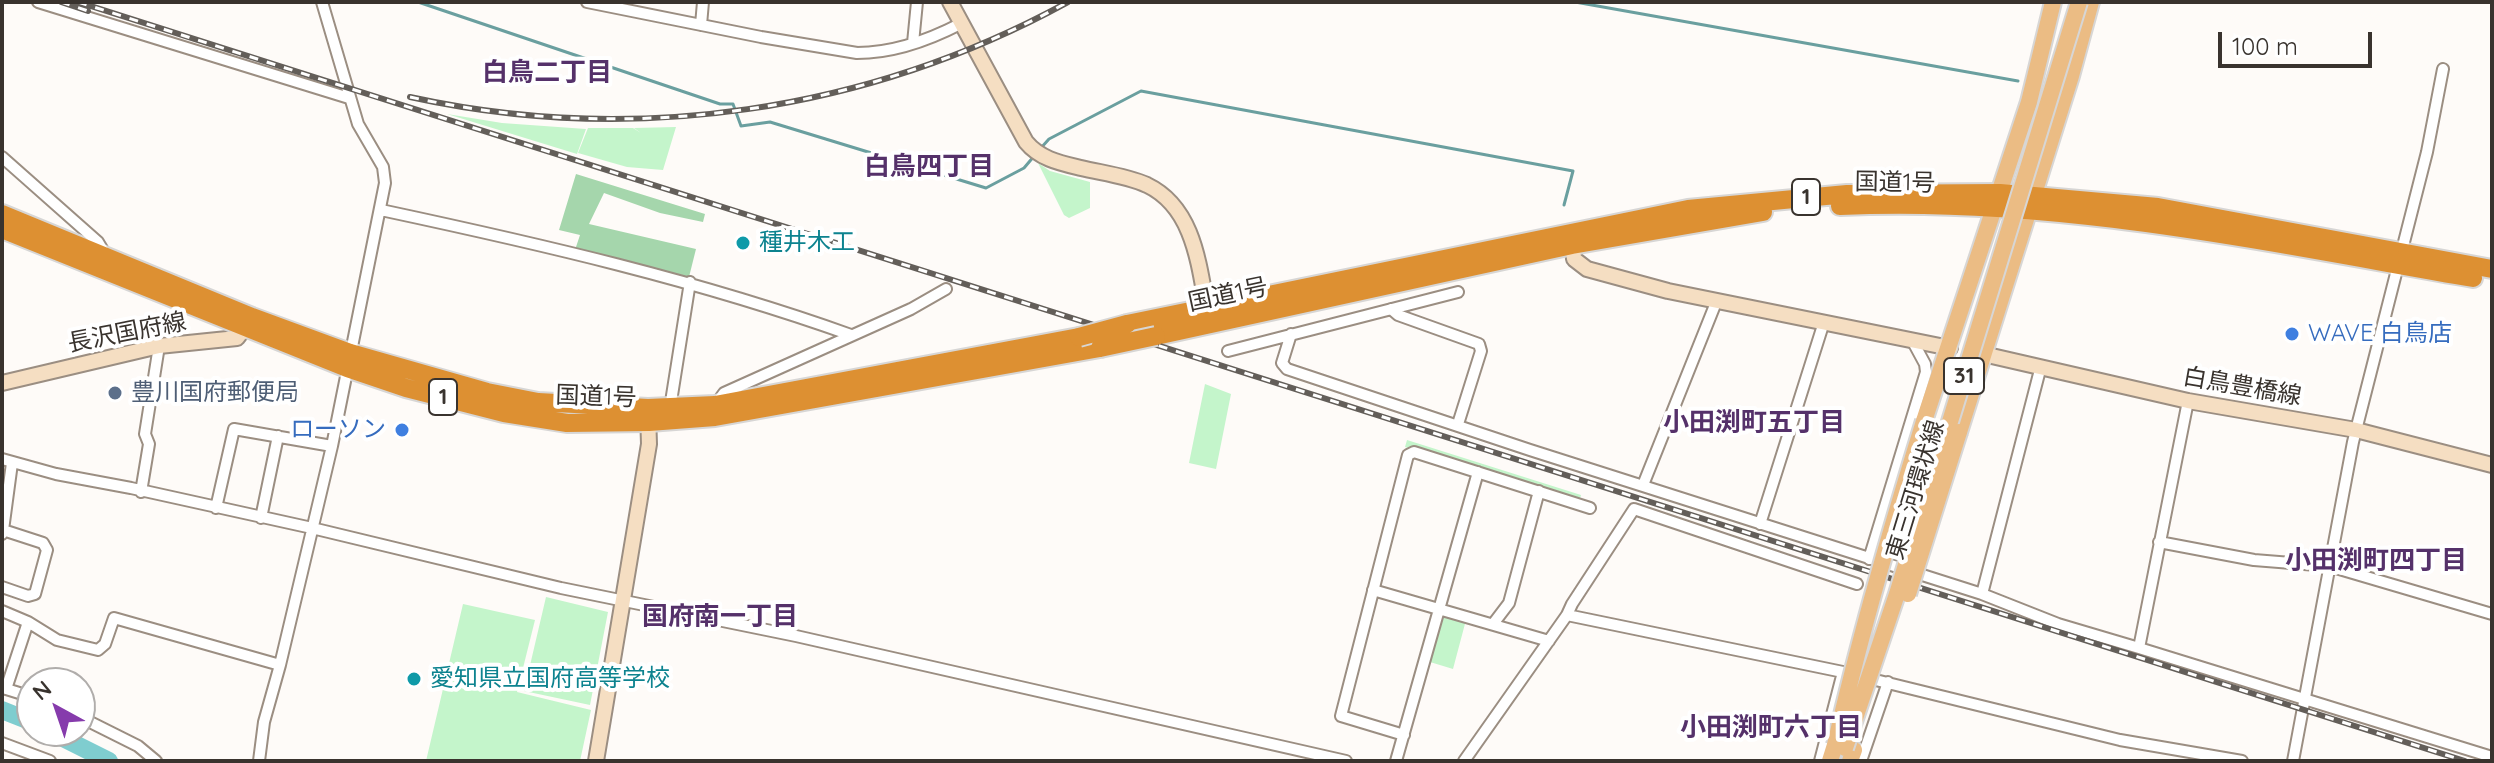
<!DOCTYPE html>
<meta charset="utf-8">
<style>
body{margin:0}
#map{position:relative;width:2494px;height:763px;overflow:hidden;background:#fefbf8;font-family:Quicksand,sans-serif}
canvas{display:block}
.frame{position:absolute;inset:0;border:4px solid #39332e;pointer-events:none}
.north{position:absolute;left:16px;top:667px;width:80px;height:80px;box-sizing:border-box;background:#fff;border:2px solid #b0adab;border-radius:50%;rotate:320deg;font-size:22px;font-weight:700;line-height:32px;text-align:center;color:#39332e}
.north::after{content:'';display:block;margin:auto;width:28px;height:36px;background:#863bac;clip-path:polygon(50% 0,100% 100%,50% 72%,0 100%)}
.scale{position:absolute;left:2218px;top:32px;width:154px;height:36px;box-sizing:border-box;border:4px solid #39332e;border-top:0;padding-left:10px;font-size:24px;line-height:28px;white-space:nowrap;color:#39332e;-webkit-text-stroke:6px #fff;paint-order:stroke}
</style>
<div id="map">
<canvas width="2494" height="763"></canvas>
<div class="frame"></div>
<div class="north">N</div>
<div class="scale">100 m</div>
</div>
<script>
const context = document.querySelector('canvas').getContext('2d');
context.lineJoin = 'round';
function fillPath(path, color) { context.fillStyle = color; context.fill(path, 'evenodd'); }
function trace(path, color, width, dash) { context.strokeStyle = color; context.lineWidth = width; context.lineCap = dash ? 'butt' : 'round'; context.setLineDash(dash || []); context.stroke(path); }
function drawText(font, color, halo, rows, align = 'center') {
  context.font = font + ' Quicksand,"Noto Sans JP",sans-serif'; context.lineWidth = 8; context.setLineDash([]); context.textBaseline = 'middle'; context.strokeStyle = halo; context.fillStyle = color; for (const [text, x, y, turn = 0] of rows) {
    context.save(); context.translate(x, y); context.rotate((+turn || 0) * Math.PI / 180); context.textAlign = isNaN(turn) ? turn : align; if (halo) context.strokeText(text, 0, 0); context.fillText(text, 0, 0); context.restore();
  }
}
fillPath(new Path2D(`
 M 447,114 L 502,123 L 586,129 L 577,154 Z
 M 676,127 L 663,170 L 627,167 L 578,153 L 588,128 L 633,128 L 641,133 L 634,128 Z
 M 1038,163 L 1050,171 L 1090,182 L 1090,208 L 1069,218 L 1064,215 Z
 M 1205,384 L 1231,394 L 1216,469 L 1189,463 Z
 M 1407,440 L 1581,495 L 1579,502 L 1405,447 Z
 M 546,597 L 608,612 L 590,705 L 524,691 Z
 M 463,604 L 535,620 L 517,692 L 591,710 L 580,761 L 426,761 Z
 M 1443,613 L 1466,620 L 1453,669 L 1430,662 Z`), '#c4f5cb');
fillPath(new Path2D(`
 M 576,174 L 705,214 L 703,222 L 660,213 L 604,193 L 589,224 L 696,249 L 689,277 L 575,250 L 580,235 L 559,230 Z`), '#a5d6ac');
trace(new Path2D(`
 M 418,2 L 720,104 L 733,104 L 741,126 L 770,122 L 986,188 L 1024,168 L 1035,155
 M 1575,2 L 2018,81
 M 1040,149 L 1049,139 L 1141,91 L 1573,171 L 1564,205`), '#6a9f9f', 3);
trace(new Path2D(`
 M 2,710 L 32,722
 M 49,731 L 109,761`), '#7fcdcf', 18);
const street = new Path2D(`
 M 38,2 L 349,98
 M 587,2 L 761,37 L 857,53 C 892,53 929,40 960,24
 M 701,25 L 703,2
 M 913,43 L 917,2
 M 2,157 L 98,242 L 107,257
 M 381,210 C 540,244 697,280 851,335
 M 1391,309 L 1398,315 L 1479,344 L 1481,351 L 1458,424
 M 1291,334 L 1282,363 L 1287,369 L 1530,450 L 1982,594 L 2041,366
 M 1228,351 L 1458,292
 M 716,404 L 724,393 L 911,309 L 946,289
 M 670,408 L 690,282
 M 2,459 L 56,474 L 131,488 L 312,528 L 561,588 L 796,636 L 1346,761
 M 1643,485 L 1717,300
 M 141,492 L 149,444 L 145,434 L 159,346
 M 216,508 L 234,429 L 332,446
 M 261,518 L 278,436
 M 1760,524 L 1824,322
 M 3,530 L 12,463
 M 2,534 L 3,530 L 43,543 L 47,550 L 35,594 L 28,596 L 2,587
 M 2159,542 L 2254,560 L 2329,566 L 2492,614
 M 1869,559 L 1926,372 L 1925,364 L 1912,340
 M 1373,590 L 1549,641
 M 1982,594 L 2058,624 L 2139,648 L 2188,401
 M 2,611 L 28,622 L 57,640 L 98,650 L 105,644 L 114,618 L 280,665
 M 1567,615 L 1843,672 L 2120,740 L 2242,761
 M 1493,624 L 1509,603 L 1539,491
 M 2139,648 L 2492,757
 M 3,688 L 32,697
 M 6,689 L 28,622
 M 80,717 L 138,746 L 156,761
 M 1404,735 L 1341,716 L 1408,455 L 1414,452 L 1590,508
 M 2,743 L 50,761
 M 259,761 L 264,722 L 280,665 L 332,446 L 385,183 L 383,167 L 358,124 L 322,2
 M 1396,761 L 1478,472
 M 1464,761 L 1567,615 L 1572,604 L 1634,509 L 1857,584
 M 1820,761 L 1843,672
 M 1861,761 L 1888,682
 M 2293,761 L 2353,442 L 2427,152 L 2443,69`);
const secondary = new Path2D(`
 M 950,2 L 1026,142 C 1040,159 1060,163 1081,168 C 1102,173 1127,176 1147,185 C 1195,208 1199,267 1208,314
 M 1572,236 L 1574,259 L 1587,269 L 1668,291 L 1950,348
 M 1983,354 L 2188,401 L 2356,430 L 2492,465
 M 2,383 L 159,346 L 237,338 L 250,321
 M 596,761 L 649,444 L 648,413`);
const primary = new Path2D(`
 M 1924,421 L 2029,102 L 2053,2
 M 1959,432 L 2071,76 L 2091,2
 M 1830,761 L 1835,745
 M 1850,761 L 1854,750`);
const highway = new Path2D(`
 M 1840,206 C 2053,196 2265,242 2473,278
 M 2,214 L 252,317 L 350,353 L 487,392 L 538,402 L 648,408 L 715,405 L 1079,337
 M 2,229 L 347,368 L 406,388 L 504,413 L 567,423 L 649,422 L 715,417 L 1100,348
 M 1127,324 L 1688,209 L 1847,194 L 2000,193 L 2158,207 L 2492,269
 M 1156,336 L 1572,245 L 1763,212`);
trace(street, '#9b8e82', 14);
trace(secondary, '#9b8e82', 18);
trace(primary, '#d7d6d5', 20);
trace(highway, '#d7d6d5', 22);
trace(street, '#fff', 10);
trace(secondary, '#f5dec2', 14);
trace(primary, '#ebbc84', 16);
trace(highway, '#dd9032', 18);
const rail = new Path2D(`
 M 61,2 L 88,11
 M 78,2 L 2465,761
 M 410,97 C 634,146 867,112 1068,2`);
trace(rail, '#635e59', 6);
trace(rail, '#fff', 3, [9]);
const primaryBridge = new Path2D(`
 M 1908,594 L 1959,432
 M 1835,745 C 1860,635 1891,528 1924,421
 M 1845,748 L 1897,594 L 2079,2`);
const highwayBridge = new Path2D(`
 M 1079,337 L 1127,324
 M 1100,348 L 1156,336`);
trace(primaryBridge, '#d7d6d5', 20, []);
trace(highwayBridge, '#d7d6d5', 22, []);
trace(primaryBridge, '#ebbc84', 16);
trace(highwayBridge, '#dd9032', 18);
for (const [x, y, r, color] of [
 [743,243,8,"#0f9aa8"],
 [2292,334,8,"#3f7fe0"],
 [115,393,8,"#5c6f8a"],
 [402,430,8,"#3f7fe0"],
 [414,679,8,"#0f9aa8"]
]) { const dot = new Path2D(); dot.arc(x, y, r, 0, 2 * Math.PI); context.fillStyle = color; context.fill(dot); trace(dot, '#fff', 3); }
for (const [x, y, w] of [
 [1806,197,28],
 [1964,376,40],
 [443,397,28]
]) { const box = new Path2D(); box.roundRect(x - w / 2, y - 18, w, 36, 6); context.fillStyle = '#fff'; context.fill(box); trace(box, '#39332e', 2); }
drawText('bold 22px', '#39332e', null, [
 ["1",1806,197],
 ["31",1964,376],
 ["1",443,397]
]);
drawText('24px', '#39332e', '#fff', [
 ["国道1号",1895,183,1],
 ["国道1号",1228,295,-12],
 ["長沢国府線",127,333,-11],
 ["白鳥豊橋線",2242,387,10],
 ["国道1号",596,397,2],
 ["東三河環状線",1916,490,-73]
]);
drawText('24px', '#0d838f', '#fff', [
 ["種井木工",759,243],
 ["愛知県立国府高等学校",430,679]
], 'left');
drawText('24px', '#366cbe', '#fff', [
 ["WAVE 白鳥店",2308,334],
 ["ローソン",386,430,"right"]
], 'left');
drawText('24px', '#4e5e75', '#fff', [
 ["豊川国府郵便局",131,393]
], 'left');
drawText('bold 26px', '#55316a', '#fff', [
 ["白鳥二丁目",547,73],
 ["白鳥四丁目",929,167],
 ["小田渕町五丁目",1754,423],
 ["小田渕町四丁目",2376,561],
 ["国府南一丁目",720,617],
 ["小田渕町六丁目",1771,728]
]);
</script>
